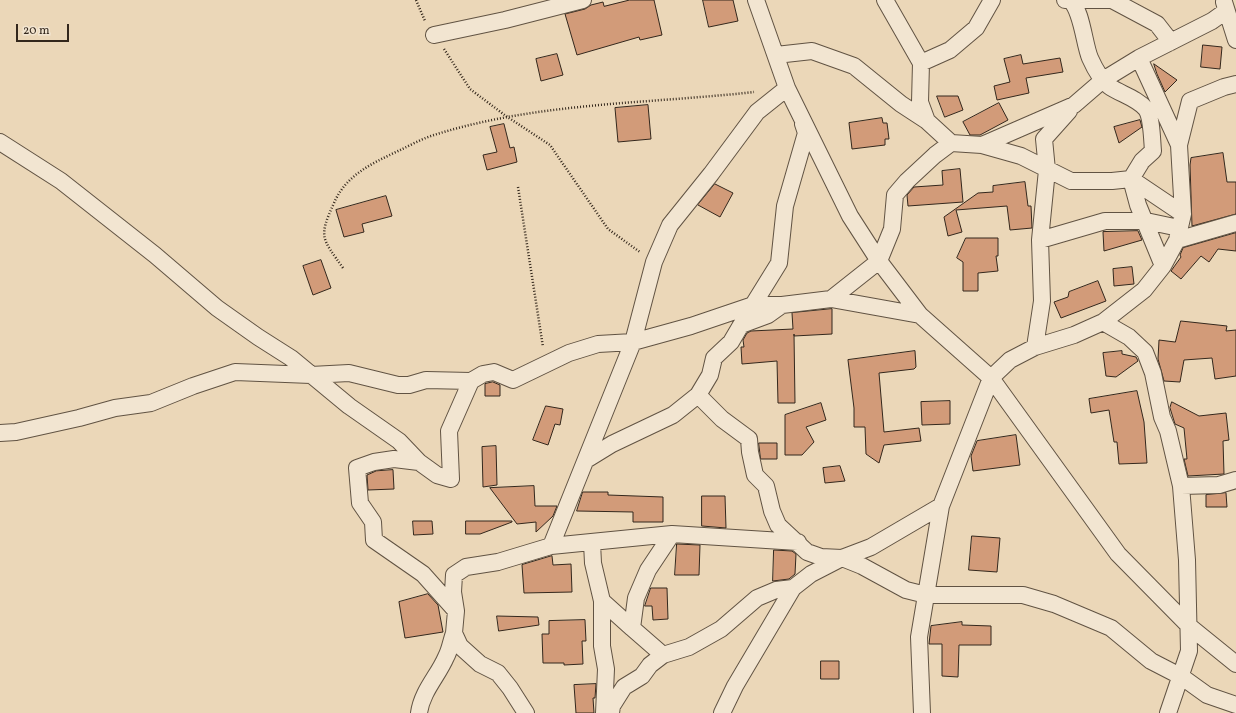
<!DOCTYPE html>
<style>
body{margin:0}
#map{position:relative;width:1236px;height:713px;overflow:hidden;background:#ebd7b8;font-family:Vollkorn,serif}
canvas{display:block}
.scale{position:absolute;left:16px;top:24px;width:53px;height:18px;box-sizing:border-box;border:2px solid #33271c;border-top:0;padding-left:5px;font-size:12px;line-height:14px;white-space:nowrap;color:#33271c;-webkit-text-stroke:3px #f2e5d1;paint-order:stroke}
</style>
<div id="map">
<canvas width="1236" height="713"></canvas>
<div class="scale">20 m</div>
</div>
<script>
const context = document.querySelector('canvas').getContext('2d');
context.lineJoin = 'round';
function fillPath(path, color) { context.fillStyle = color; context.fill(path, 'evenodd'); }
function trace(path, color, width, dash) { context.strokeStyle = color; context.lineWidth = width; context.lineCap = dash ? 'butt' : 'round'; context.setLineDash(dash || []); context.stroke(path); }
const building = new Path2D(`
 M 630,0 L 654,0 L 662,35 L 640,40 L 639,37 L 577,55 L 565,14 L 585,9 L 591,5 L 603,2 L 604,6 Z
 M 703,0 L 733,0 L 738,21 L 709,27 Z
 M 1203,45 L 1222,47 L 1220,69 L 1201,67 Z
 M 557,54 L 563,75 L 541,81 L 536,59 Z
 M 1021,55 L 1023,64 L 1060,58 L 1063,72 L 1026,78 L 1029,93 L 997,100 L 994,86 L 1010,82 L 1004,59 Z
 M 1154,64 L 1177,80 L 1165,92 L 1157,74 Z
 M 937,96 L 958,96 L 963,110 L 945,117 Z
 M 999,103 L 1008,120 L 980,135 L 970,135 L 963,122 Z
 M 648,105 L 651,139 L 618,142 L 615,108 Z
 M 882,118 L 883,123 L 887,123 L 889,139 L 885,139 L 885,145 L 852,149 L 849,123 Z
 M 1140,120 L 1142,127 L 1119,143 L 1114,127 Z
 M 504,124 L 510,148 L 514,147 L 517,162 L 487,170 L 483,155 L 497,152 L 490,127 Z
 M 1223,153 L 1227,182 L 1236,182 L 1236,214 L 1192,226 L 1190,165 L 1191,158 Z
 M 960,169 L 963,202 L 908,206 L 907,195 L 914,187 L 943,185 L 942,171 Z
 M 1025,182 L 1028,206 L 1031,206 L 1032,228 L 1010,230 L 1007,206 L 956,210 L 962,232 L 948,236 L 944,217 L 978,193 L 993,192 L 993,186 Z
 M 715,184 L 733,193 L 720,217 L 698,205 Z
 M 386,196 L 392,216 L 362,224 L 364,232 L 344,237 L 336,210 Z
 M 1138,231 L 1142,240 L 1104,251 L 1103,232 Z
 M 1236,233 L 1236,251 L 1218,249 L 1209,262 L 1201,256 L 1181,279 L 1171,271 L 1181,257 L 1180,255 L 1183,248 Z
 M 966,238 L 998,238 L 998,256 L 996,256 L 998,271 L 978,273 L 978,291 L 963,291 L 963,262 L 957,258 Z
 M 321,260 L 331,288 L 313,295 L 303,266 Z
 M 1132,267 L 1134,284 L 1114,286 L 1113,269 Z
 M 1098,281 L 1106,301 L 1061,318 L 1054,302 L 1068,297 L 1069,292 Z
 M 832,309 L 832,334 L 794,336 L 794,334 L 795,403 L 778,403 L 777,361 L 742,364 L 741,347 L 744,347 L 743,340 L 747,333 L 751,331 L 793,329 L 792,313 Z
 M 1181,321 L 1227,326 L 1226,331 L 1236,330 L 1236,376 L 1215,379 L 1212,358 L 1184,360 L 1180,382 L 1164,381 L 1158,359 L 1159,340 L 1175,342 Z
 M 915,351 L 916,367 L 914,369 L 879,373 L 884,432 L 919,428 L 921,441 L 884,445 L 879,463 L 866,454 L 865,427 L 854,427 L 854,408 L 848,360 Z
 M 1122,351 L 1122,354 L 1136,357 L 1138,361 L 1116,377 L 1106,376 L 1103,353 Z
 M 493,382 L 500,385 L 500,396 L 485,396 L 485,384 Z
 M 1137,391 L 1144,422 L 1147,463 L 1119,464 L 1117,442 L 1114,442 L 1109,410 L 1091,413 L 1089,399 Z
 M 950,401 L 950,424 L 922,425 L 921,402 Z
 M 1172,402 L 1199,416 L 1226,413 L 1229,440 L 1223,441 L 1224,474 L 1188,476 L 1184,459 L 1187,459 L 1184,428 L 1175,424 L 1170,408 Z
 M 821,403 L 826,420 L 806,427 L 814,442 L 802,455 L 785,455 L 785,415 Z
 M 546,406 L 563,409 L 560,425 L 555,424 L 548,445 L 533,440 Z
 M 1016,435 L 1020,465 L 973,471 L 971,456 L 977,441 Z
 M 759,443 L 777,443 L 777,459 L 761,459 Z
 M 496,446 L 497,485 L 483,487 L 482,447 Z
 M 840,466 L 845,481 L 825,483 L 823,468 Z
 M 393,470 L 394,489 L 368,490 L 367,475 L 376,471 Z
 M 534,486 L 535,506 L 557,506 L 553,516 L 536,532 L 536,522 L 517,524 L 490,488 Z
 M 583,492 L 608,492 L 608,495 L 663,497 L 663,522 L 633,522 L 633,512 L 577,511 Z
 M 1226,493 L 1227,507 L 1206,507 L 1206,495 Z
 M 702,496 L 725,496 L 726,528 L 702,526 Z
 M 413,521 L 432,521 L 433,534 L 414,535 Z
 M 466,521 L 512,521 L 512,522 L 480,534 L 466,534 Z
 M 972,536 L 1000,538 L 997,572 L 969,570 Z
 M 677,544 L 700,545 L 699,575 L 675,575 Z
 M 774,550 L 792,551 L 796,554 L 795,574 L 789,579 L 773,581 Z
 M 552,556 L 553,565 L 571,564 L 572,592 L 524,593 L 522,565 Z
 M 651,588 L 667,588 L 668,619 L 653,620 L 652,606 L 645,606 Z
 M 428,594 L 438,605 L 443,632 L 405,638 L 399,602 Z
 M 497,616 L 538,617 L 539,625 L 499,631 Z
 M 585,620 L 586,641 L 582,641 L 583,664 L 564,665 L 564,663 L 543,663 L 542,634 L 549,634 L 549,621 Z
 M 962,622 L 962,625 L 991,626 L 991,645 L 959,645 L 958,677 L 942,676 L 942,644 L 929,644 L 931,626 Z
 M 821,661 L 839,661 L 839,679 L 821,679 Z
 M 596,684 L 595,698 L 593,698 L 594,713 L 576,713 L 574,685 Z`);
fillPath(building, '#d29b79');
trace(building, '#33271c', 1);
const street = new Path2D(`
 M 756,0 L 787,88 L 850,216 L 879,261 L 920,315 L 991,378 L 1118,554 L 1189,626 L 1236,664
 M 885,0 L 921,63 L 920,102 L 927,121 L 951,143
 M 1065,0 L 1113,0
 M 1070,0 C 1082,10 1084,44 1090,58 C 1094,67 1101,80 1109,86 C 1120,94 1137,98 1146,109 C 1152,117 1152,141 1153,151 L 1142,161 L 1131,179 L 1138,205 L 1163,266
 M 1112,0 L 1157,24 L 1171,42
 M 1224,2 L 1236,40
 M 434,35 L 505,20 L 583,0
 M 776,55 L 812,51 L 854,66 L 901,104 L 927,121
 M 921,63 L 950,50 L 976,28 L 992,0
 M 0,142 L 61,181 L 155,255 L 217,308 L 258,337 L 291,358 L 349,406 L 399,441 L 419,462
 M 982,145 L 1021,156 L 1071,181 L 1112,181 L 1131,179 L 1183,214
 M 1179,145 L 1190,101 L 1224,87 L 1236,84
 M 1040,240 L 1105,221 L 1146,221 L 1179,228
 M 1177,240 L 1236,223
 M 831,299 L 879,261 L 892,229 L 895,195 L 907,181 L 935,155 L 951,143 L 982,145 L 1074,105 L 1103,80 L 1139,58 L 1212,21 L 1226,11
 M 753,305 L 779,263 L 785,206 L 806,133 L 803,124
 M 1103,322 L 1129,337 L 1145,352 L 1153,373 L 1162,417 L 1168,431 L 1181,486 L 1219,485 L 1236,480
 M 1035,347 L 1042,301 L 1040,240 L 1047,170 L 1044,139 L 1069,111
 M 698,395 L 722,419 L 749,439 L 750,452 L 755,475 L 766,486 L 772,511 L 778,525 L 807,552 L 821,557 L 842,558 L 862,566 L 906,590 L 926,595 L 1023,595 L 1054,604 L 1111,628 L 1151,661 L 1182,677 L 1207,695 L 1236,705
 M 0,433 L 16,432 L 79,418 L 115,408 L 151,403 L 193,386 L 235,372 L 311,375 L 349,373 L 398,385 L 409,385 L 426,380 L 471,381
 M 586,460 L 612,444 L 673,415 L 698,395 L 710,375 L 714,358 L 731,342 L 741,325 L 768,315 L 782,305
 M 592,543 L 593,563 L 602,601 L 632,628
 M 551,546 L 633,342 L 654,262 L 670,225 L 711,174 L 757,112 L 787,88
 M 602,601 L 602,646 L 606,669 L 604,713
 M 456,611 L 423,574 L 374,540 L 373,522 L 360,503 L 357,468 L 374,462 L 394,459 L 419,462 L 437,475 L 451,479 L 449,431 L 471,381 L 483,374 L 494,372 L 513,380 L 569,353 L 598,344 L 633,342 L 691,326 L 753,305 L 782,305 L 831,299 L 920,315
 M 663,655 L 632,628 L 636,598 L 648,570 L 672,534
 M 419,713 C 422,691 438,676 446,657 C 450,650 451,641 454,633
 M 526,713 L 510,688 L 498,673 L 480,664 L 460,646 L 454,633 L 456,611 L 453,592 L 454,575 L 466,567 L 498,562 L 551,546 L 672,534 L 798,542
 M 611,713 L 612,706 L 624,687 L 642,676 L 650,665 L 663,655 L 689,647 L 721,629 L 757,598 L 776,590 L 793,588
 M 722,713 L 735,686 L 793,588 L 811,574 L 842,558 L 871,547 L 941,506
 M 922,713 L 919,637 L 941,506 L 991,378 L 1010,360 L 1035,347 L 1074,335 L 1103,322 L 1144,290 L 1163,266 L 1177,240 L 1183,214 L 1179,145 L 1139,58
 M 1168,713 L 1189,651 L 1187,560 L 1181,486`);
trace(street, '#615343', 18);
trace(new Path2D(`
 M 416,0 L 425,21
 M 444,49 L 470,89 L 506,116 L 550,145 L 608,229 L 640,252
 M 518,187 L 543,347
 M 343,268 C 322,238 318,238 334,203 C 346,175 371,164 398,151 C 409,146 421,139 434,135 C 538,102 647,104 754,92`), '#33271c', 2.5, [1, 2]);
trace(street, '#f2e5d1', 16);
</script>
